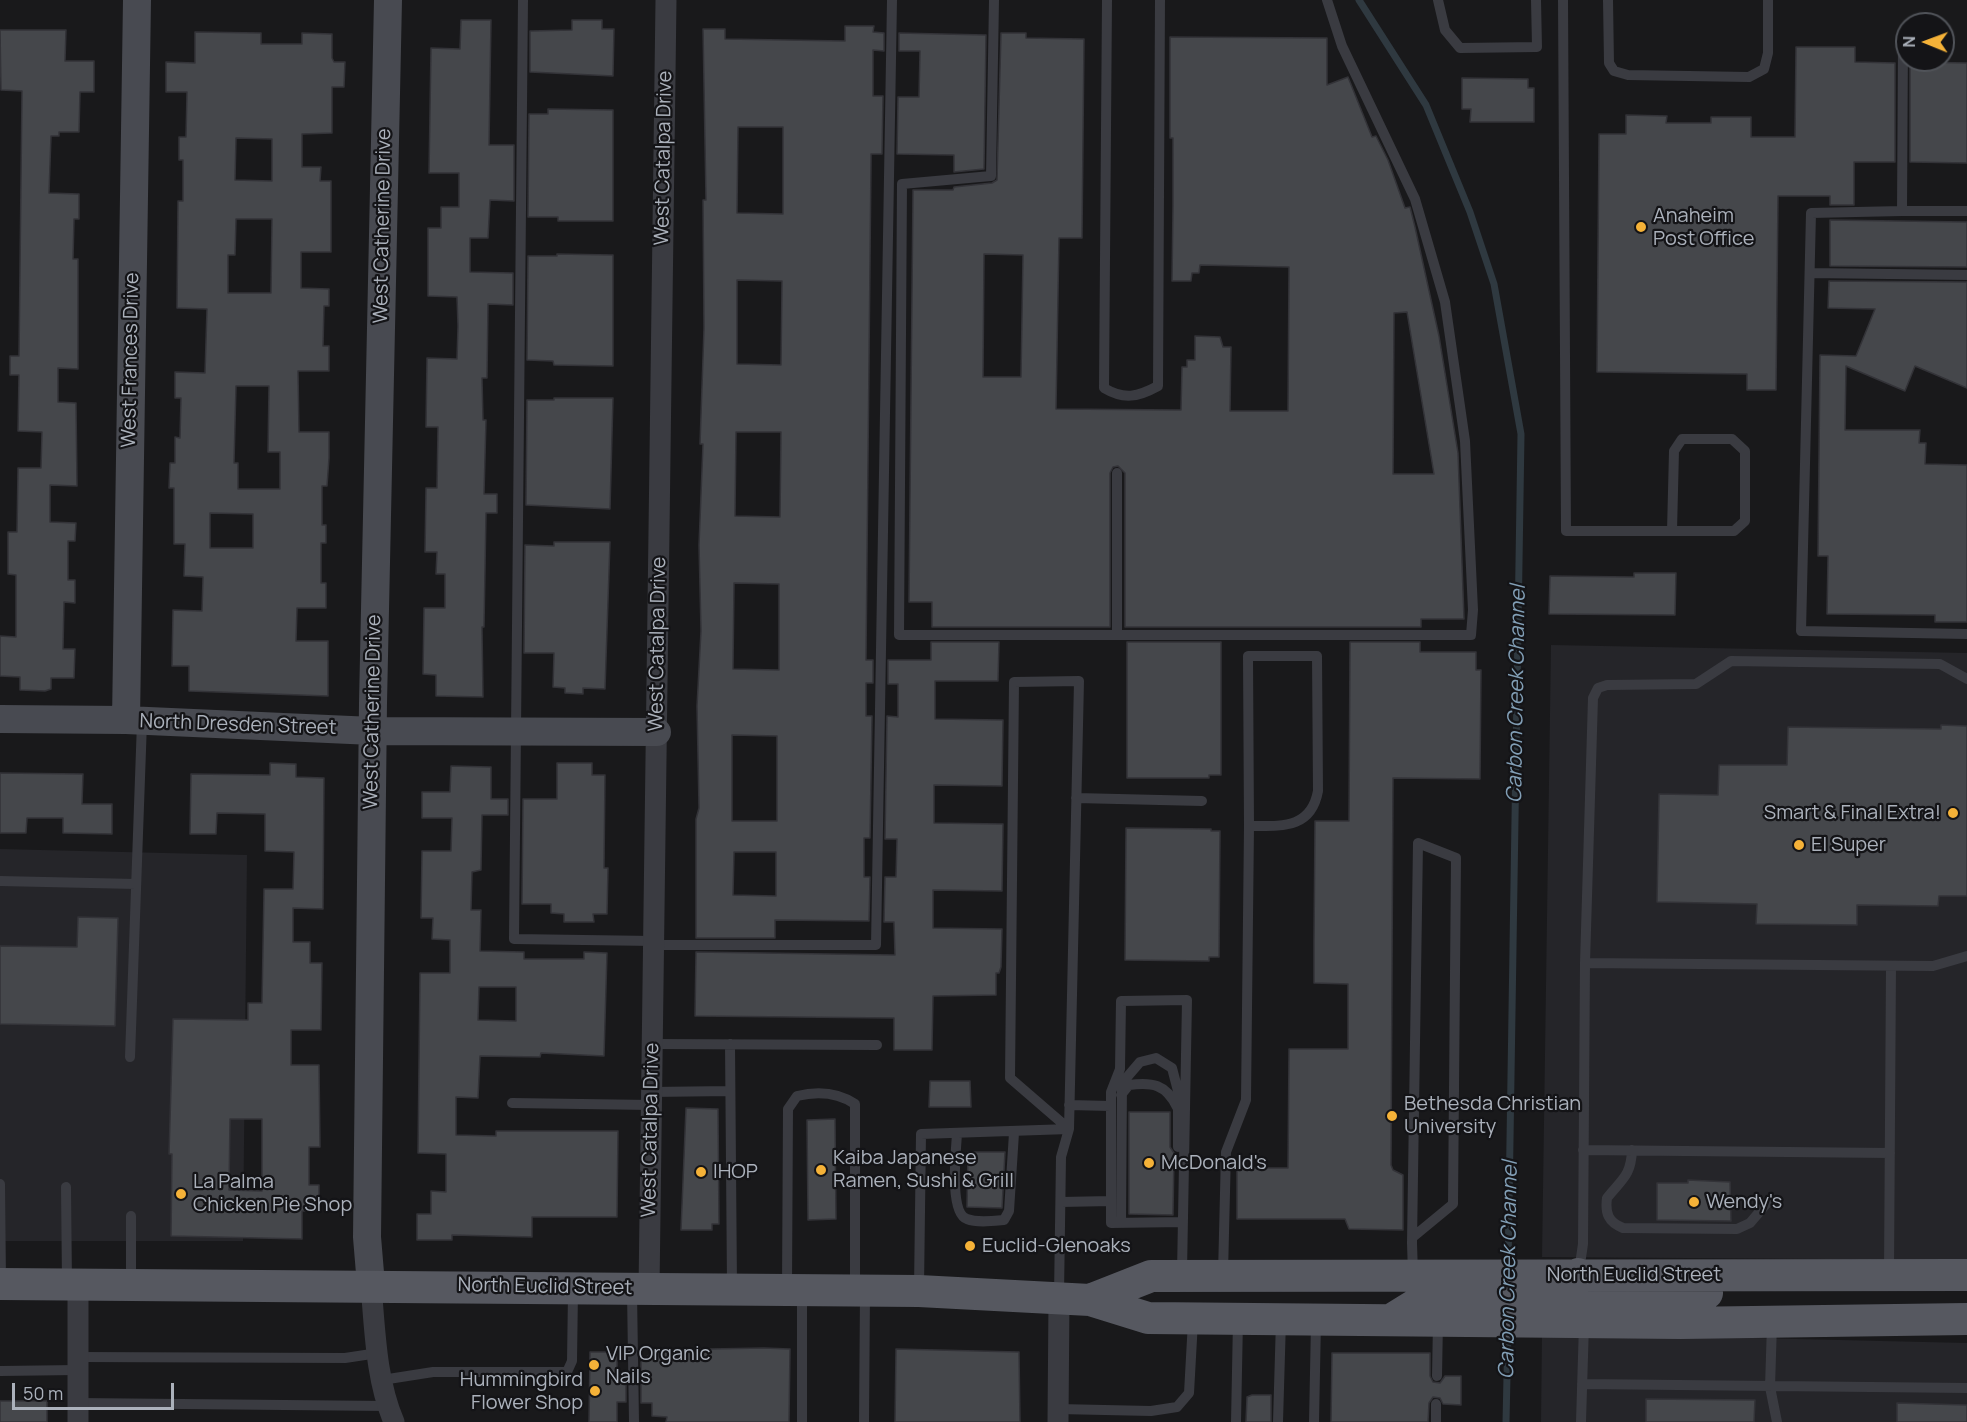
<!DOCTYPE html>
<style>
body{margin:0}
#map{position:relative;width:1967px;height:1422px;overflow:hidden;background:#19191b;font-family:Manrope,sans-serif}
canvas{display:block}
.north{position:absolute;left:1895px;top:12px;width:60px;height:60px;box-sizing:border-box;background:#141417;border:2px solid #505359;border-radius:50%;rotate:271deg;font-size:16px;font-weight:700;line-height:24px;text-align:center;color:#abb1bb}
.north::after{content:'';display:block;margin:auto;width:21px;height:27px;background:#f5b238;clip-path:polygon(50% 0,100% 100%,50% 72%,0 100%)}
.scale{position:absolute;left:12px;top:1383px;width:162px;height:27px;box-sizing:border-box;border:3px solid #abb1bb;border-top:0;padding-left:8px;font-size:18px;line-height:21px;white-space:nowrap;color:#abb1bb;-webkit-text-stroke:4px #141417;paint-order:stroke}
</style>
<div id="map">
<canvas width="1967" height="1422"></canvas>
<div class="north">N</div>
<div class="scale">50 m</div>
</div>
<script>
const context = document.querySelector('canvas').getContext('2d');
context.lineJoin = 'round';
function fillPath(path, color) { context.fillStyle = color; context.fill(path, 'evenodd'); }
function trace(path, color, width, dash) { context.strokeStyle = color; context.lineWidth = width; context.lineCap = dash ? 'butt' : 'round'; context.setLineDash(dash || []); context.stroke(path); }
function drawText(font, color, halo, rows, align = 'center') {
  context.font = font + ' Manrope,sans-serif'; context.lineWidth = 4.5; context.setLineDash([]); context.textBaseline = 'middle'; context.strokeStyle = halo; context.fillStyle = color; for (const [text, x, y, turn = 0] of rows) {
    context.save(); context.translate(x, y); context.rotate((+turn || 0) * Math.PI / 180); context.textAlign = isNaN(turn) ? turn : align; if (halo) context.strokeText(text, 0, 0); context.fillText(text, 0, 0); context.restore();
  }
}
fillPath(new Path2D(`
 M 1551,645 L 1967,653 L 1967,1260 L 1542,1257 Z
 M 0,849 L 247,855 L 243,1241 L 0,1241 Z
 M 1542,1333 L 1967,1343 L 1967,1422 L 1541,1422 Z`), '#252529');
trace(new Path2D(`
 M 1359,0 L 1426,105 L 1470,212 L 1494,284 L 1521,434 L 1508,1268
 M 1506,1422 L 1508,1330`), '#2f3940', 7);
const building = new Path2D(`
 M 461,20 L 491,20 L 489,145 L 514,145 L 514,201 L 490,200 L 488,238 L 470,238 L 470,272 L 513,273 L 513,305 L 488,304 L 487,378 L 482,378 L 483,420 L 486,420 L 484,494 L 497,494 L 497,513 L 486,513 L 484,627 L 482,627 L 483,697 L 436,696 L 436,675 L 423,674 L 424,608 L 445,608 L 445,574 L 436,574 L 437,552 L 425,552 L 426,488 L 437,488 L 438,427 L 426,427 L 427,358 L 457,359 L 458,326 L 457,297 L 428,296 L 428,228 L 441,228 L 441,207 L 459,207 L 459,173 L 429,173 L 431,48 L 460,49 Z
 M 572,20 L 602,20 L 602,29 L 614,29 L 613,76 L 530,72 L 530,31 L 572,30 Z
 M 845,26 L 874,26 L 873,32 L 884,33 L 884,51 L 873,50 L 873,96 L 883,96 L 882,154 L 871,154 L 871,162 L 866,660 L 873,660 L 873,683 L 866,683 L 866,716 L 872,716 L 870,838 L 864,838 L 864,877 L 870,877 L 869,921 L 775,920 L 775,938 L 696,938 L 696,819 L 699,808 L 697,706 L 701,631 L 699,545 L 703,444 L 700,444 L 704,328 L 703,200 L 706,200 L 703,29 L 725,29 L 725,39 L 845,41 ZM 738,127 L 783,127 L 783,214 L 737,213 ZM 737,280 L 782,281 L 781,365 L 737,364 ZM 736,432 L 781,432 L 780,517 L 735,516 ZM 734,583 L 779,584 L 779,670 L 733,669 ZM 732,735 L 777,736 L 777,821 L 732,821 ZM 734,852 L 776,852 L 776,896 L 733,895 Z
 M 0,30 L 66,30 L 65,61 L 94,61 L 94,92 L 80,92 L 79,132 L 59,132 L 59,136 L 51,136 L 49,193 L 79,194 L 79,219 L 74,219 L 73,259 L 78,259 L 78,369 L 58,368 L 58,402 L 76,403 L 77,486 L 50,485 L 50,522 L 76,523 L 75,541 L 68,541 L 68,580 L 75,580 L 75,603 L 64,602 L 63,649 L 75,649 L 74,678 L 51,678 L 51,689 L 45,691 L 20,690 L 20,677 L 0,676 L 0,636 L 16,637 L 16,575 L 8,574 L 8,532 L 17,532 L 18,468 L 41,468 L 42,432 L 18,431 L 19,375 L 10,375 L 10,356 L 19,356 L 22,91 L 1,90 Z
 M 195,32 L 261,33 L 261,44 L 302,44 L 302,33 L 332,34 L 332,58 L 334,62 L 345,62 L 344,87 L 332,87 L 332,133 L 302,134 L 302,167 L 321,167 L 320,181 L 331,181 L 331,252 L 301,252 L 301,288 L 329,289 L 329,306 L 324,306 L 323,346 L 329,346 L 329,371 L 298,371 L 299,432 L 329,432 L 329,458 L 327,486 L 322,486 L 322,525 L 326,525 L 326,543 L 321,543 L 321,583 L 326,583 L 326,608 L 297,608 L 296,641 L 328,641 L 328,696 L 189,691 L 189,666 L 172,666 L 173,610 L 202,611 L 203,577 L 184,576 L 185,544 L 174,544 L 174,488 L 169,488 L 170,463 L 175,463 L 175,437 L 180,438 L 181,398 L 175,398 L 175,372 L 205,373 L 207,309 L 177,308 L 178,201 L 183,201 L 183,160 L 179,160 L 179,137 L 186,137 L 187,92 L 166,92 L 166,62 L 195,63 ZM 236,138 L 272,139 L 272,181 L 235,180 ZM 236,219 L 272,219 L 271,293 L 228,293 L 228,255 L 235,255 ZM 236,386 L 269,386 L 268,452 L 280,452 L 280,489 L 238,489 L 238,463 L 234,463 ZM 210,513 L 253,514 L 253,548 L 210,548 Z
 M 899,33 L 986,35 L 984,169 L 954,172 L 954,155 L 897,154 L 898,97 L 919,97 L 920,51 L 899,51 Z
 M 1001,33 L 1026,33 L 1026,38 L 1084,39 L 1082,238 L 1059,238 L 1056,409 L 1181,410 L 1182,367 L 1187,367 L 1187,360 L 1195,360 L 1195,336 L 1220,337 L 1223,347 L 1231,347 L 1230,411 L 1288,411 L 1289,267 L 1200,265 L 1199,273 L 1192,273 L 1191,281 L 1172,281 L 1173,205 L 1173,138 L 1170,138 L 1170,37 L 1327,38 L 1327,85 L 1348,77 L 1372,137 L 1376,136 L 1388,160 L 1405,208 L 1410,207 L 1415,227 L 1439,336 L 1458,453 L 1464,619 L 1421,619 L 1421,627 L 1125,627 L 1125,473 L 1118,466 L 1113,467 L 1110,473 L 1110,627 L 932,627 L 932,602 L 909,602 L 913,190 L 953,190 L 954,187 L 992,183 L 997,180 ZM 984,254 L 1023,255 L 1021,377 L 983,377 ZM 1407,312 L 1434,474 L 1393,474 L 1394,313 Z
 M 1796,47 L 1855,47 L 1855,62 L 1895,63 L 1895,162 L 1854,162 L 1854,205 L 1830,205 L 1830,196 L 1778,196 L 1776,390 L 1747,390 L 1747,374 L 1597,372 L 1599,134 L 1626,134 L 1626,115 L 1667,116 L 1666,123 L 1711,123 L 1711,117 L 1751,117 L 1751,137 L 1795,137 Z
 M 1916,62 L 1967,63 L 1967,163 L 1910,162 L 1910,63 Z
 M 1462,78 L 1528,79 L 1528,88 L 1534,88 L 1534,122 L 1470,122 L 1471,109 L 1462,109 Z
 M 548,109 L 613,110 L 613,221 L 558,221 L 558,217 L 528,217 L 529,114 L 548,114 Z
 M 1830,220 L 1967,222 L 1967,267 L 1830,266 Z
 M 557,254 L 613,255 L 613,366 L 554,365 L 553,361 L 527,360 L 528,256 L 557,256 Z
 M 1829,281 L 1967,282 L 1967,388 L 1915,366 L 1905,391 L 1846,366 L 1845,430 L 1920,430 L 1919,443 L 1926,443 L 1925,464 L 1967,465 L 1967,622 L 1935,622 L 1935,615 L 1827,614 L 1828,556 L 1818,556 L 1820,355 L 1856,356 L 1875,309 L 1828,308 Z
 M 554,398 L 613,398 L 610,509 L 526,505 L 527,400 L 554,400 Z
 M 554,542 L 610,542 L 605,689 L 583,688 L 583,694 L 565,693 L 565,688 L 553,687 L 554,653 L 524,653 L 525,545 L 554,546 Z
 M 1634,573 L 1676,573 L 1675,615 L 1549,614 L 1550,576 L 1634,577 Z
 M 931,642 L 999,642 L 998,681 L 935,681 L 935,719 L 1003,720 L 1002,786 L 934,785 L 934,823 L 1003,824 L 1002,891 L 933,890 L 933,928 L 1002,929 L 1001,967 L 999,973 L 996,973 L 996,995 L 933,996 L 932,1050 L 894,1050 L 894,1018 L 695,1016 L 696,952 L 895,955 L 894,922 L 884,922 L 885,877 L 896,877 L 897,839 L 885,839 L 887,716 L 898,717 L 898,684 L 888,684 L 888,660 L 931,660 Z
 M 1127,642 L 1221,642 L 1221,775 L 1209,775 L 1209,778 L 1127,778 Z
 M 1350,642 L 1420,642 L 1420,652 L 1476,652 L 1476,670 L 1481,670 L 1480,779 L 1393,778 L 1391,1165 L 1393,1170 L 1403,1175 L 1403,1230 L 1349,1229 L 1345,1219 L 1237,1219 L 1237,1168 L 1288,1168 L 1289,1049 L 1348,1049 L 1348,984 L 1314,983 L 1314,941 L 1315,821 L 1349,821 Z
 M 1941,725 L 1967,726 L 1967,896 L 1939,896 L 1938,906 L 1857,905 L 1857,925 L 1756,924 L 1757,904 L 1657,902 L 1659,794 L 1718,795 L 1719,765 L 1787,765 L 1788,727 L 1941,729 Z
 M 270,763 L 296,764 L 296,777 L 324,778 L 323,909 L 293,908 L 293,942 L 310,942 L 310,963 L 322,963 L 321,1030 L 291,1030 L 291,1065 L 319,1065 L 320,1147 L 309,1147 L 309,1185 L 319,1185 L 319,1211 L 302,1211 L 302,1239 L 171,1236 L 172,1154 L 169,1154 L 173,1019 L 248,1020 L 248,1003 L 262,1003 L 264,889 L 293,889 L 294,852 L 265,851 L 265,814 L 217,813 L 216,834 L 190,834 L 191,774 L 270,775 ZM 230,1119 L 262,1119 L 262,1191 L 229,1190 Z
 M 557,763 L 592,763 L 592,775 L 605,775 L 604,868 L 608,868 L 607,914 L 593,914 L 594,922 L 564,922 L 564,914 L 551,913 L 551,904 L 522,904 L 523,799 L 557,799 Z
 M 451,766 L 491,767 L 491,799 L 508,799 L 508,815 L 482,815 L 481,870 L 472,872 L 471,910 L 481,910 L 480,951 L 524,952 L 524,959 L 584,959 L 584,952 L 607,953 L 604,1056 L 541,1053 L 540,1057 L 480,1056 L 478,1098 L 456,1097 L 456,1135 L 496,1136 L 496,1131 L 618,1131 L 617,1217 L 532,1217 L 532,1237 L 452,1235 L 452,1240 L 417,1240 L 417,1214 L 431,1214 L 431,1191 L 446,1192 L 446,1154 L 418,1153 L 420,973 L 450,973 L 450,940 L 432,939 L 433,918 L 421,918 L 422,851 L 451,851 L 452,818 L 422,818 L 422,792 L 450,792 ZM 479,987 L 516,987 L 516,1021 L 478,1020 Z
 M 0,773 L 83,774 L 82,804 L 112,804 L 112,834 L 63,833 L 63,818 L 27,818 L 26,833 L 0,833 Z
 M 1126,828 L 1211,829 L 1211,831 L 1220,831 L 1219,957 L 1209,957 L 1209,961 L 1125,960 Z
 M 78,917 L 118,918 L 115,1026 L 0,1024 L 0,946 L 77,947 Z
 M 930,1081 L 970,1081 L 971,1107 L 929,1107 Z
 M 686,1108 L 718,1109 L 719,1224 L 712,1224 L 712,1230 L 681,1230 Z
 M 1129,1112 L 1170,1112 L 1170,1147 L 1174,1153 L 1173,1215 L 1129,1214 Z
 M 835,1119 L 836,1219 L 808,1220 L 807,1120 Z
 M 968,1152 L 1005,1152 L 1002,1208 L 967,1207 Z
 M 1688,1180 L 1730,1182 L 1731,1221 L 1657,1220 L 1657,1183 L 1688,1183 Z
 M 764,1348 L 790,1349 L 789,1422 L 666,1422 L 667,1417 L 652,1416 L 652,1403 L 641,1403 L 641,1362 L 655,1350 Z
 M 896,1349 L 1019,1352 L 1020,1422 L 895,1422 Z
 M 590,1352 L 617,1352 L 617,1383 L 626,1375 L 626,1402 L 617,1402 L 617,1422 L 589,1422 Z
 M 1332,1353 L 1430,1353 L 1430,1376 L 1433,1382 L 1440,1383 L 1445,1376 L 1461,1376 L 1461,1405 L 1443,1404 L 1440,1398 L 1433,1397 L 1429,1403 L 1428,1422 L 1331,1422 Z
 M 1252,1395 L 1271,1395 L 1271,1422 L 1246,1422 L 1247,1397 Z
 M 1646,1399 L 1755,1400 L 1754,1422 L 1646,1422 Z
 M 0,1401 L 47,1401 L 47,1422 L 0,1422 Z
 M 1897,1403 L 1967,1405 L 1967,1422 L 1897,1422 Z`);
fillPath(building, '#45474b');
trace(building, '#333338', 1.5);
trace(new Path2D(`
 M 523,0 L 514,939 L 654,941
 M 994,0 L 991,176 L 902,184 L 899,635 L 1471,635 L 1473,610 L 1465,441 L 1445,302 L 1415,199 L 1342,46 L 1327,0
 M 1107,0 L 1104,388 C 1124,400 1138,397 1158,386 L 1160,0
 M 1438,0 L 1445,30 L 1460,48 L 1537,47 L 1536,0
 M 1563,0 L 1566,531 L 1734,531 L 1745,521 L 1745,451 L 1732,439 L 1682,439 L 1674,451 L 1672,531
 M 1608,0 L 1609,63 L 1614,71 L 1628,75 L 1749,77 L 1764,69 L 1768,53 L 1768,0
 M 1903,41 L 1902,211 L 1811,213 L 1801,631 L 1967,634
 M 1902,211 L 1967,211
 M 1810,273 L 1967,275
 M 1117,635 L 1117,473
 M 1076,798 L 1202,801
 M 0,881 L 136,884
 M 654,945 L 876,945 L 892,0
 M 1585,963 L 1933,966 L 1967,956
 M 652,1044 L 877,1045
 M 730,1044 L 732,1286
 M 130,1057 L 142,722
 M 651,1092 L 730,1091
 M 1121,1095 L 1129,1085 C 1152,1082 1166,1084 1177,1107
 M 512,1103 L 651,1105
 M 1069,1105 L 1111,1106
 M 957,1134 C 956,1150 949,1213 967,1219 C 977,1223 993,1221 1004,1220 L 1009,1211 L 1014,1133
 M 1583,1150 L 1890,1153
 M 1632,1150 C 1631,1176 1622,1179 1607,1198 C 1605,1213 1608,1222 1623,1228 L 1737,1229 L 1750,1223 L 1767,1203
 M 0,1184 L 1,1281
 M 66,1187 L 67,1283
 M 1061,1202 L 1111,1201
 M 131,1216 L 131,1281
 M 1121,1223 L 1122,1083 L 1140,1062 L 1156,1058 L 1172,1068 L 1178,1091 L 1178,1147
 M 1413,1237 L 1453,1204 L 1456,858 L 1418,843 L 1412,1243 L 1413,1274
 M 1579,1271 L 1583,1244 L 1585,963 L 1593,698 L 1598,688 L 1607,685 L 1696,684 L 1731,661 L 1940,664 L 1967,679
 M 1889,1271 L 1891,966
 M 1182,1272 L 1187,1000 L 1121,1001 L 1120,1069 L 1111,1092 L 1111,1223 L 1183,1222
 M 1223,1274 L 1226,1152 L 1246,1100 L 1249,826 L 1248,656 L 1317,656 L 1318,791 C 1311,829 1282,826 1249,826
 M 787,1286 L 788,1109 L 797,1096 C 818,1091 837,1092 855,1104 L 855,1287
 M 919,1288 L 921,1134 L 1069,1129
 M 632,1292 L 634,1422
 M 1059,1295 L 1061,1157 L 1069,1129 L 1079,681 L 1014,682 L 1010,1078 L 1069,1129
 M 1772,1324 L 1770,1387 L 1777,1422
 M 78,1357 L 345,1358 L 378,1353
 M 0,1371 L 77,1370
 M 1437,1376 L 1438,1322
 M 382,1380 L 433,1372 L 567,1372 L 572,1361 L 573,1292
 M 1582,1384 L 1967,1388
 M 78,1403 L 388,1406
 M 1058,1409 L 1151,1411 L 1177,1407 L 1189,1393 L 1193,1321
 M 802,1422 L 802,1293
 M 864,1422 L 865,1293
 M 1236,1422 L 1238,1320
 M 1278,1422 L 1281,1320
 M 1314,1422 L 1316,1322
 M 1436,1422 L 1436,1404
 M 1581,1422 L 1584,1324`), '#3a3b41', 10);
trace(new Path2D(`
 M 78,1283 L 78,1422
 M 371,1285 C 375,1331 376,1380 394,1422
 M 649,1289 L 666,0
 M 1058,1422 L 1059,1298`), '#3a3b41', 21);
trace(new Path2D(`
 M 0,719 L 126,720 L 373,731 L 657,732
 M 126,720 L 137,0
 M 371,1285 L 367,1237 L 373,703 L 388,0`), '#484a51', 28);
trace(new Path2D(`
 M 0,1284 L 919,1291 L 1090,1300 L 1148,1318 L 1681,1323 L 1967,1319
 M 1090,1300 L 1151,1276 L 1967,1275
 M 1392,1319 L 1426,1298 L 1555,1298 L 1568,1295 L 1578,1274
 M 1584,1321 L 1585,1307 L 1590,1300 L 1700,1297 L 1707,1293`), '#565860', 32);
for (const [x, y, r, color] of [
 [1641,227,6,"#f5b238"],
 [1953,813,6,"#f5b238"],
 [1799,845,6,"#f5b238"],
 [1392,1116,6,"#f5b238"],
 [1149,1163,6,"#f5b238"],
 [821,1170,6,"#f5b238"],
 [701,1172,6,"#f5b238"],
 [181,1194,6,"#f5b238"],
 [1694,1202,6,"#f5b238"],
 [970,1246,6,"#f5b238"],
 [594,1365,6,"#f5b238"],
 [595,1391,6,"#f5b238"]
]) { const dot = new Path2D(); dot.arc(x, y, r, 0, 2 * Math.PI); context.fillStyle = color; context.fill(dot); trace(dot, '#141417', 2); }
drawText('20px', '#abb1bb', '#141417', [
 ["West Catalpa Drive",664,158,-89],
 ["West Catherine Drive",383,226,-89],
 ["West Frances Drive",131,360,-89],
 ["West Catalpa Drive",658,644,-89],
 ["West Catherine Drive",373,712,-89],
 ["North Dresden Street",238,725,2],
 ["West Catalpa Drive",651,1130,-89],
 ["North Euclid Street",1634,1275],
 ["North Euclid Street",545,1287,1]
]);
drawText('20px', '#abb1bb', '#141417', [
 ["Anaheim",1653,216],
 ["Post Office",1653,239],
 ["Smart & Final Extra!",1941,813,"right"],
 ["El Super",1811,845],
 ["Bethesda Christian",1404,1104],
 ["University",1404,1127],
 ["Kaiba Japanese",833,1158],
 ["Ramen, Sushi & Grill",833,1181],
 ["McDonald's",1161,1163],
 ["IHOP",713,1172],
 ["La Palma",193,1182],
 ["Chicken Pie Shop",193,1205],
 ["Wendy's",1706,1202],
 ["Euclid-Glenoaks",982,1246],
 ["VIP Organic",606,1354],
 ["Nails",606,1377],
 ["Hummingbird",583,1380,"right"],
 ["Flower Shop",583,1403,"right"]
], 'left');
drawText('italic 21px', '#829fb6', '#141417', [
 ["Carbon Creek Channel",1517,694,-89],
 ["Carbon Creek Channel",1509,1270,-89]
]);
</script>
